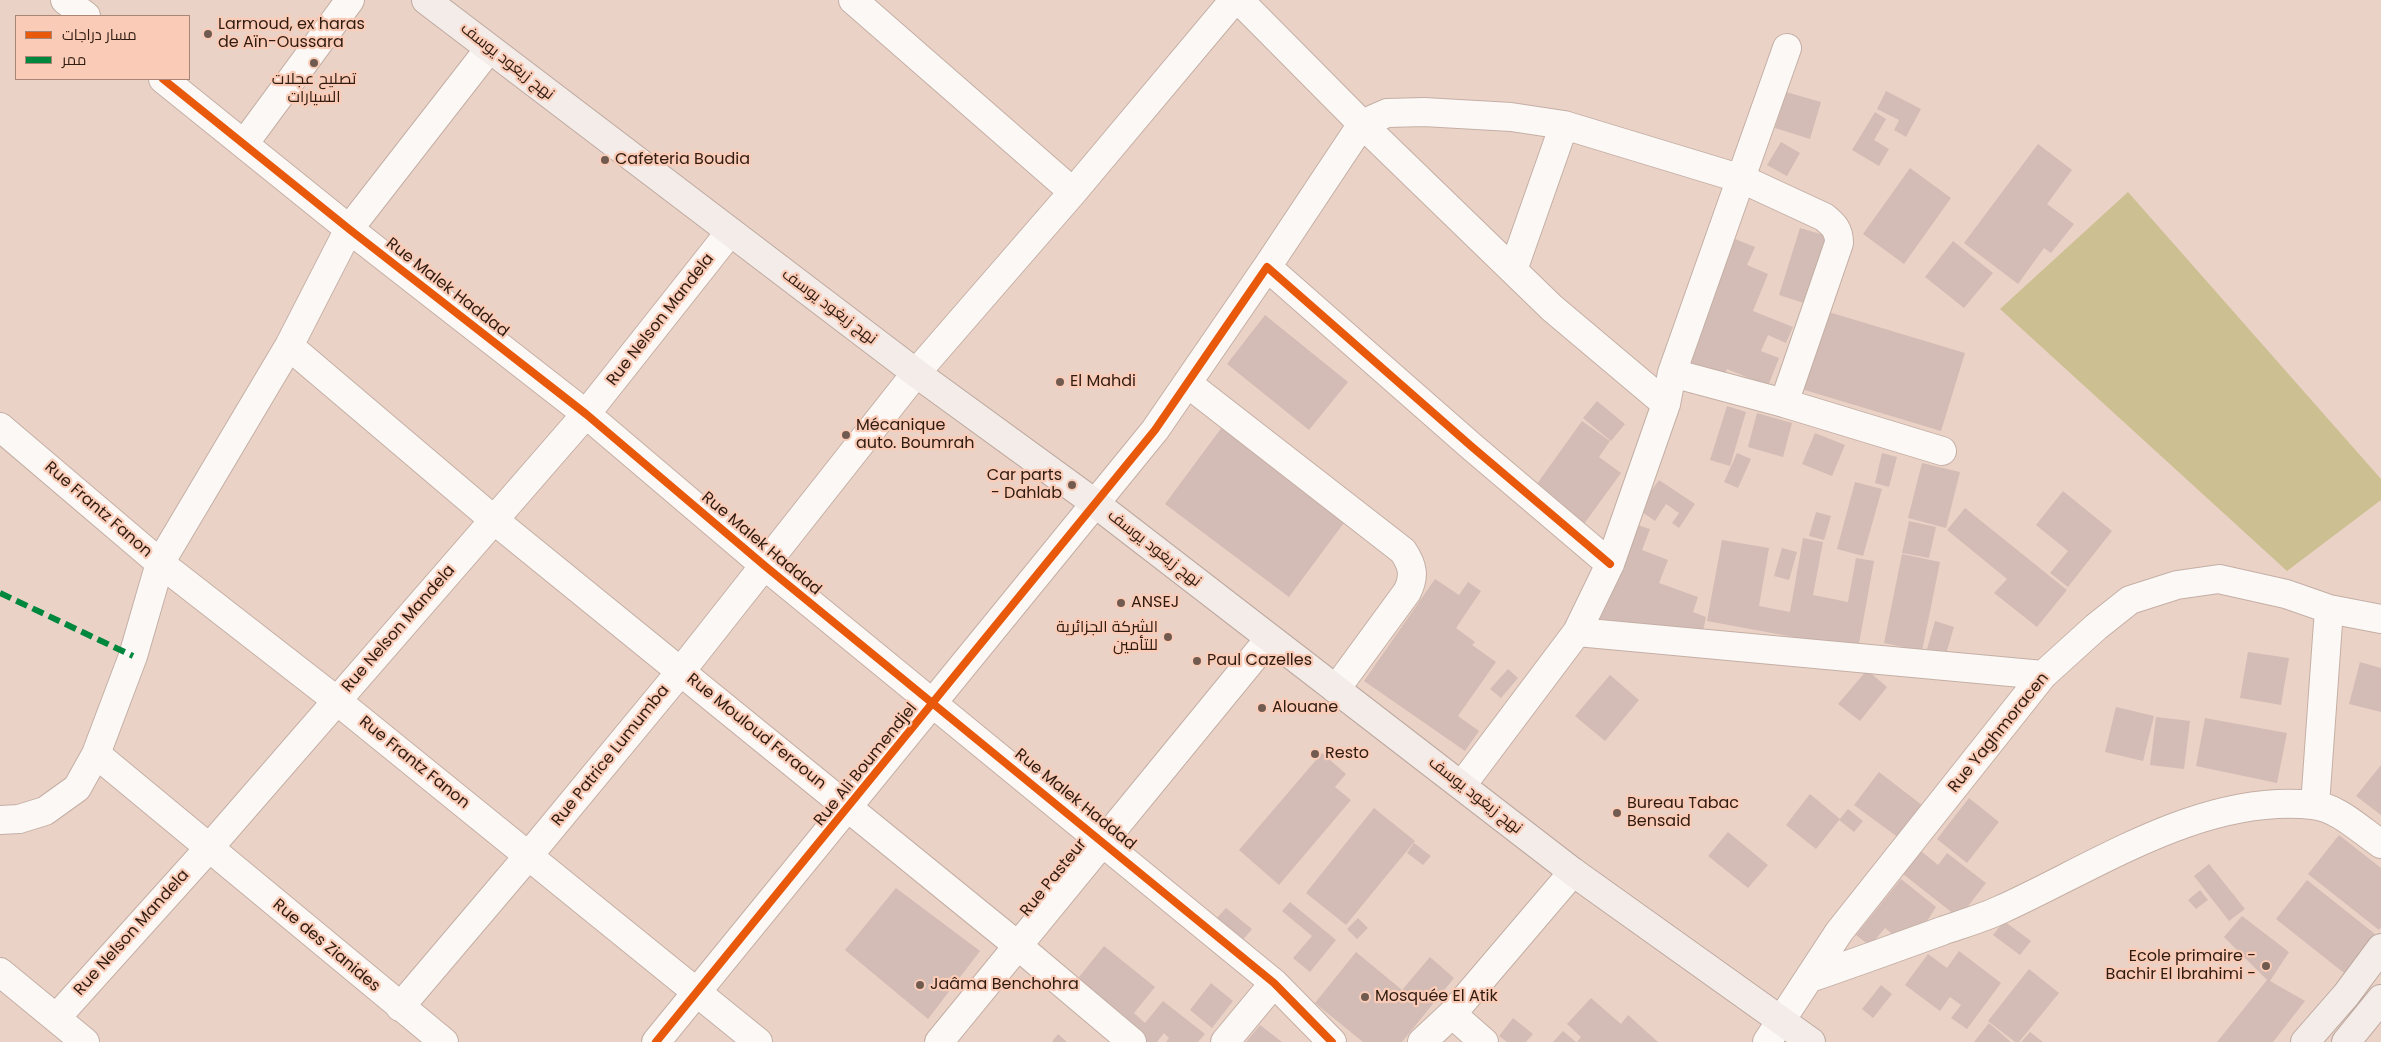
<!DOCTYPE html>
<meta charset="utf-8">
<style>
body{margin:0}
#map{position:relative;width:2381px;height:1042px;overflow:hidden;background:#ebd2c6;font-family:Poppins,Cairo,sans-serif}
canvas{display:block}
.legend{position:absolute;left:15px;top:15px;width:175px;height:65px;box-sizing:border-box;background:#faccb7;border:1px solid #a98575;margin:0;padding:6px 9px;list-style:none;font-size:15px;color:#301b11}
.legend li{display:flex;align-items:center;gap:10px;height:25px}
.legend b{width:25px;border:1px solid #a98575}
</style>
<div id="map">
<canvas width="2381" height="1042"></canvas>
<ul class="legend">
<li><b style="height:6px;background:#e8590c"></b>مسار دراجات</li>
<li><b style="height:6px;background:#00873e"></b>ممر</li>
</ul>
</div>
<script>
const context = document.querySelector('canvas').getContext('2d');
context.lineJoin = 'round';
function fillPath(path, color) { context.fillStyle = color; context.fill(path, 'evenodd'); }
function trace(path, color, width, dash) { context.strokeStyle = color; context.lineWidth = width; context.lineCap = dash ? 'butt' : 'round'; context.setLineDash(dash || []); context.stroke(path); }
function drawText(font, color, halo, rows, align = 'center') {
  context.font = font + ' Poppins,Cairo,sans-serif'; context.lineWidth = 4.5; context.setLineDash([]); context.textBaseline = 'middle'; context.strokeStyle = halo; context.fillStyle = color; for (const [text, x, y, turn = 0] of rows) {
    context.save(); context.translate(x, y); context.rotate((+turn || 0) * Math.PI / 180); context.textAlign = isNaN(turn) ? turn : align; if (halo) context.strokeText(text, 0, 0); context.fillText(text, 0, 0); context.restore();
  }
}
fillPath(new Path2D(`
 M 2128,192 L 2381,479 L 2381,500 L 2287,571 L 2000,309 Z`), '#ccbf91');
fillPath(new Path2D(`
 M 1886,91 L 1921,109 L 1906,137 L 1894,130 L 1899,120 L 1877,109 Z
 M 1786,92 L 1821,102 L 1810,139 L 1775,128 Z
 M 1875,112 L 1886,119 L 1874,140 L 1889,149 L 1879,166 L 1852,150 Z
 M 1781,142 L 1800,153 L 1787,176 L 1767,165 Z
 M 2038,144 L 2072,170 L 2047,204 L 2074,224 L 2051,253 L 2044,248 L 2018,284 L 1964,243 Z
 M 1910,168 L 1951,198 L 1904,264 L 1863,234 Z
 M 1800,228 L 1834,238 L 1813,306 L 1779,295 Z
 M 1735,239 L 1755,247 L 1747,265 L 1768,274 L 1753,311 L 1793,327 L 1786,343 L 1768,335 L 1761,351 L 1779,358 L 1768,386 L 1727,369 L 1723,378 L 1685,363 Z
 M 1953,241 L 1993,273 L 1964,308 L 1925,277 Z
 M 1822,310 L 1965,353 L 1941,431 L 1798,388 Z
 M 1265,315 L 1348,382 L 1309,430 L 1227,364 Z
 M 1597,401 L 1625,424 L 1611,441 L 1583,418 Z
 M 1727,406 L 1746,412 L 1730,466 L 1710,460 Z
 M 1757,413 L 1792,423 L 1783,457 L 1748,447 Z
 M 1582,421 L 1610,441 L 1599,457 L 1621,473 L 1584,524 L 1534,488 Z
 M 1225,423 L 1349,516 L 1289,597 L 1165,504 Z
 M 1815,433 L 1845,445 L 1832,476 L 1802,464 Z
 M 1737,453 L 1751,459 L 1738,488 L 1724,482 Z
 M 1882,453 L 1897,457 L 1889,487 L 1875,483 Z
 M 1922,463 L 1960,472 L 1946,528 L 1908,518 Z
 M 1659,480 L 1695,504 L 1679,528 L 1672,523 L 1679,513 L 1666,504 L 1655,521 L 1638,509 Z
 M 1855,482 L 1882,489 L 1863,556 L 1837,549 Z
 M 2063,491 L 2112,531 L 2068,587 L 2050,573 L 2068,551 L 2036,525 Z
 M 1965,508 L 2067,590 L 2037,627 L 1994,593 L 2007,579 L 1947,530 Z
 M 1816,512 L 1831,516 L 1824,540 L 1809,536 Z
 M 1909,521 L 1936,527 L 1929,558 L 1902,553 Z
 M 1631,523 L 1650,529 L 1642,550 L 1668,560 L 1659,583 L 1698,597 L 1693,612 L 1706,617 L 1702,636 L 1600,619 Z
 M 1803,538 L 1823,542 L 1813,595 L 1848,602 L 1856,558 L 1874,561 L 1858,649 L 1707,621 L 1722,540 L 1769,548 L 1759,606 L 1790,612 Z
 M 1782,548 L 1797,552 L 1789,580 L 1774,576 Z
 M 1902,554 L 1940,562 L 1922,651 L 1884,643 Z
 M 1435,579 L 1459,595 L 1468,582 L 1481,591 L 1456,628 L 1475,642 L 1472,645 L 1496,662 L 1458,716 L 1479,731 L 1465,751 L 1364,681 Z
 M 1935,621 L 1954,627 L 1946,654 L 1927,649 Z
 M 2248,652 L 2289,658 L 2281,705 L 2240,698 Z
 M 2360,662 L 2381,668 L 2381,712 L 2349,704 Z
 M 1508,669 L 1518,678 L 1501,698 L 1490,689 Z
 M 1867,670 L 1887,687 L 1860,721 L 1838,704 Z
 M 1610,675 L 1639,700 L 1605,741 L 1575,716 Z
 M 2116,707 L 2154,716 L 2143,761 L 2105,752 Z
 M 2156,717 L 2190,721 L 2184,769 L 2150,765 Z
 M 2205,718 L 2287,733 L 2277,783 L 2196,766 Z
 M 1322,753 L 1346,774 L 1335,787 L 1351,800 L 1279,885 L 1239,850 Z
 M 2381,765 L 2381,815 L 2356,796 Z
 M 1879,772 L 1927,809 L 1903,841 L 1854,805 Z
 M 1810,794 L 1840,819 L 1816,849 L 1786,825 Z
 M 1969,798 L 1999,822 L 1967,863 L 1937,839 Z
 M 1374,808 L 1415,841 L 1346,925 L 1306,893 Z
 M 1848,809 L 1863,821 L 1854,832 L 1839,820 Z
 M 1728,832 L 1768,865 L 1748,888 L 1708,856 Z
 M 2339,835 L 2381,868 L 2381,927 L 2379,930 L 2308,874 Z
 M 1414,843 L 1431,856 L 1423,865 L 1407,853 Z
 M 1921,851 L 1938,865 L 1947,853 L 1986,883 L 1959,918 L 1903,874 Z
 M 2209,864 L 2245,909 L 2229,921 L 2194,876 Z
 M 1901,879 L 1936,907 L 1924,926 L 1897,938 L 1885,928 L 1870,946 L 1856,935 Z
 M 2307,880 L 2375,934 L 2344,973 L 2276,919 Z
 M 896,888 L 980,951 L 928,1019 L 845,950 Z
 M 2200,890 L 2208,900 L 2196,909 L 2188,900 Z
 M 1290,902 L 1336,940 L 1310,972 L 1293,958 L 1312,936 L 1282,911 Z
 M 1226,908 L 1252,929 L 1242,941 L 1216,919 Z
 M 2242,916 L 2289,952 L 2270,981 L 2305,1001 L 2273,1042 L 2217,1042 L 2267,980 L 2224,937 Z
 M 1358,918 L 1368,928 L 1357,939 L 1347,929 Z
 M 2004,921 L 2031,941 L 2020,955 L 1993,935 Z
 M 1104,946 L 1155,987 L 1134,1013 L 1145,1023 L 1163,1001 L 1205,1034 L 1198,1042 L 1166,1042 L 1169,1038 L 1164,1033 L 1157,1042 L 1139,1042 L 1071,987 Z
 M 1959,951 L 2001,983 L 1967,1029 L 1951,1018 L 1961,1005 L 1950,997 L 1940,1011 L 1905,985 L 1928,954 L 1947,968 Z
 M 1356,952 L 1402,990 L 1430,957 L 1454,978 L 1402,1042 L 1363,1042 L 1315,1003 Z
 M 2029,969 L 2059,993 L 2019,1042 L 2015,1042 L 1988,1021 Z
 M 1211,983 L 1233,1001 L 1212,1028 L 1190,1010 Z
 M 1881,985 L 1892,994 L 1873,1018 L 1862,1009 Z
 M 1591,998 L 1621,1024 L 1628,1015 L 1658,1042 L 1577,1042 L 1581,1037 L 1567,1024 Z
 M 1513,1018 L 1533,1034 L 1526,1042 L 1507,1042 L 1499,1036 Z
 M 1989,1023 L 2011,1042 L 1974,1042 Z
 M 1260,1025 L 1282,1042 L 1246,1042 Z
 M 1563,1031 L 1576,1042 L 1553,1042 Z
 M 2030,1032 L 2043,1042 L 2021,1042 Z
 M 1058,1034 L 1067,1042 L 1052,1042 Z`), '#d3bcb5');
const minor = new Path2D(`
 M 65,0 L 86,16
 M 853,0 L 1073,192
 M 1239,0 L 1362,124 L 1552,308 L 1666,404
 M 163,79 L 349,229 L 586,414 L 765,566 L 1274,983 L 1332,1042
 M 244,144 L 350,0
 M 1267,267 L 1362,124 L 1387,113 L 1424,112 L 1511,117 L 1564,125 L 1742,179 L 1824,217 C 1834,225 1839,230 1839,243 L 1784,403
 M 1513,270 L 1564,125
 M 289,346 L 494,520 L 1017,945 L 1132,1042
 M 1672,373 L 1784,403 L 1942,451
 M 1187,383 L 1403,551 C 1413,566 1415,576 1407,592 L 1336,689
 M 0,427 L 160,563 L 336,700 L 758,1042
 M 1577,632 L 1610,564 L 1666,404 L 1672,373 L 1787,48
 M 96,754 L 444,1042
 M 1462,785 L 1577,632 L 2043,675
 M 2315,805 L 2329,609
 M 0,820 L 19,819 L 45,811 L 77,788 L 96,754 L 133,656 L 160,563 L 289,346 L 349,229 L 489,49
 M 0,972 L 85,1042
 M 1810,978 C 1854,963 1898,947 1942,931 C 1962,924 1983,918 2002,909 C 2097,866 2203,793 2313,805 C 2339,808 2360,830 2381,844
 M 400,1007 L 529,855 L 681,671 L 916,373 L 1073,192 L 1234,0
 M 1452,1014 L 1484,1042
 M 57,1017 L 209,848 L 586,414 L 730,232
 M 656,1042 L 1155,430 L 1267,267 L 1471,446 L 1610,564
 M 939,1042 L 1269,639
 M 1225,1042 L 1274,983
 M 1422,1042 L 1452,1014 L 1573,872
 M 1767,1042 L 1839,932 L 2043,675 L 2096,627 L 2130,600 L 2177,585 L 2219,579 L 2286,594 L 2329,609 L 2381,619`);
const primary = new Path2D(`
 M 426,0 L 916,373 L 1096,504 L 1573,872 L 1811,1042
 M 2305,1042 L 2346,995 L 2381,948
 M 2346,1042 L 2381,999`);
trace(minor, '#c4afa5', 30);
trace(primary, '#bda9a0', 30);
trace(minor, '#fcf8f6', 28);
trace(primary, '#f4ece8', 28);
trace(new Path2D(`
 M 0,593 L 133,656`), '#00873e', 6, [12, 6]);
trace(new Path2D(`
 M 163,79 L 349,229 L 586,414 L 765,566 L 1274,983 L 1332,1042
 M 656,1042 L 1155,430 L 1267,267 L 1471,446 L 1610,564`), '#e8590c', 8);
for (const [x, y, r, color] of [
 [208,34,5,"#715b50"],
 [314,63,5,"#715b50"],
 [605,160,5,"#715b50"],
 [1060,382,5,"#715b50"],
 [846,435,5,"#715b50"],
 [1072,485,5,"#715b50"],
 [1121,603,5,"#715b50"],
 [1168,637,5,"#715b50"],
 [1197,661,5,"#715b50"],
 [1262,708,5,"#715b50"],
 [1315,754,5,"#715b50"],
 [1617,813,5,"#715b50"],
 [2266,966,5,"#715b50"],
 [920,985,5,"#715b50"],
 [1365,997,5,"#715b50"]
]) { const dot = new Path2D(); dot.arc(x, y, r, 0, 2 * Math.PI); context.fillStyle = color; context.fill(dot); trace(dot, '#faccb7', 2); }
drawText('16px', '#301b11', '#faccb7', [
 ["Larmoud, ex haras",218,25],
 ["de Aïn-Oussara",218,43],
 ["تصليح عجلات",314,80,"center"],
 ["السيارات",314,98,"center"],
 ["Cafeteria Boudia",615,160],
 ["El Mahdi",1070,382],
 ["Mécanique",856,426],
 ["auto. Boumrah",856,444],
 ["Car parts",1062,476,"right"],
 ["- Dahlab",1062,494,"right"],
 ["ANSEJ",1131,603],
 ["الشركة الجزائرية",1158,628,"right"],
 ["للتأمين",1158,646,"right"],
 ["Paul Cazelles",1207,661],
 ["Alouane",1272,708],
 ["Resto",1325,754],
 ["Bureau Tabac",1627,804],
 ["Bensaid",1627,822],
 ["Ecole primaire -",2256,957,"right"],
 ["Bachir El Ibrahimi -",2256,975,"right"],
 ["Jaâma Benchohra",930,985],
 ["Mosquée El Atik",1375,997]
], 'left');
drawText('16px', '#301b11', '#faccb7', [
 ["نهج زيغود يوسف",507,62,38],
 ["Rue Malek Haddad",447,288,38],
 ["نهج زيغود يوسف",829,307,37],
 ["Rue Nelson Mandela",661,320,-52],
 ["Rue Frantz Fanon",98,510,41],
 ["Rue Malek Haddad",761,544,40],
 ["نهج زيغود يوسف",1154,549,38],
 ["Rue Nelson Mandela",399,629,-49],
 ["Rue Mouloud Feraoun",756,732,39],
 ["Rue Yaghmoracen",1999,733,-51],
 ["Rue Patrice Lumumba",611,756,-51],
 ["Rue Frantz Fanon",414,763,39],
 ["Rue Ali Boumendjel",866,765,-51],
 ["نهج زيغود يوسف",1475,796,38],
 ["Rue Malek Haddad",1075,800,39],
 ["Rue Pasteur",1054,878,-51],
 ["Rue Nelson Mandela",132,933,-48],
 ["Rue des Zianides",326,946,40]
]);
</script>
